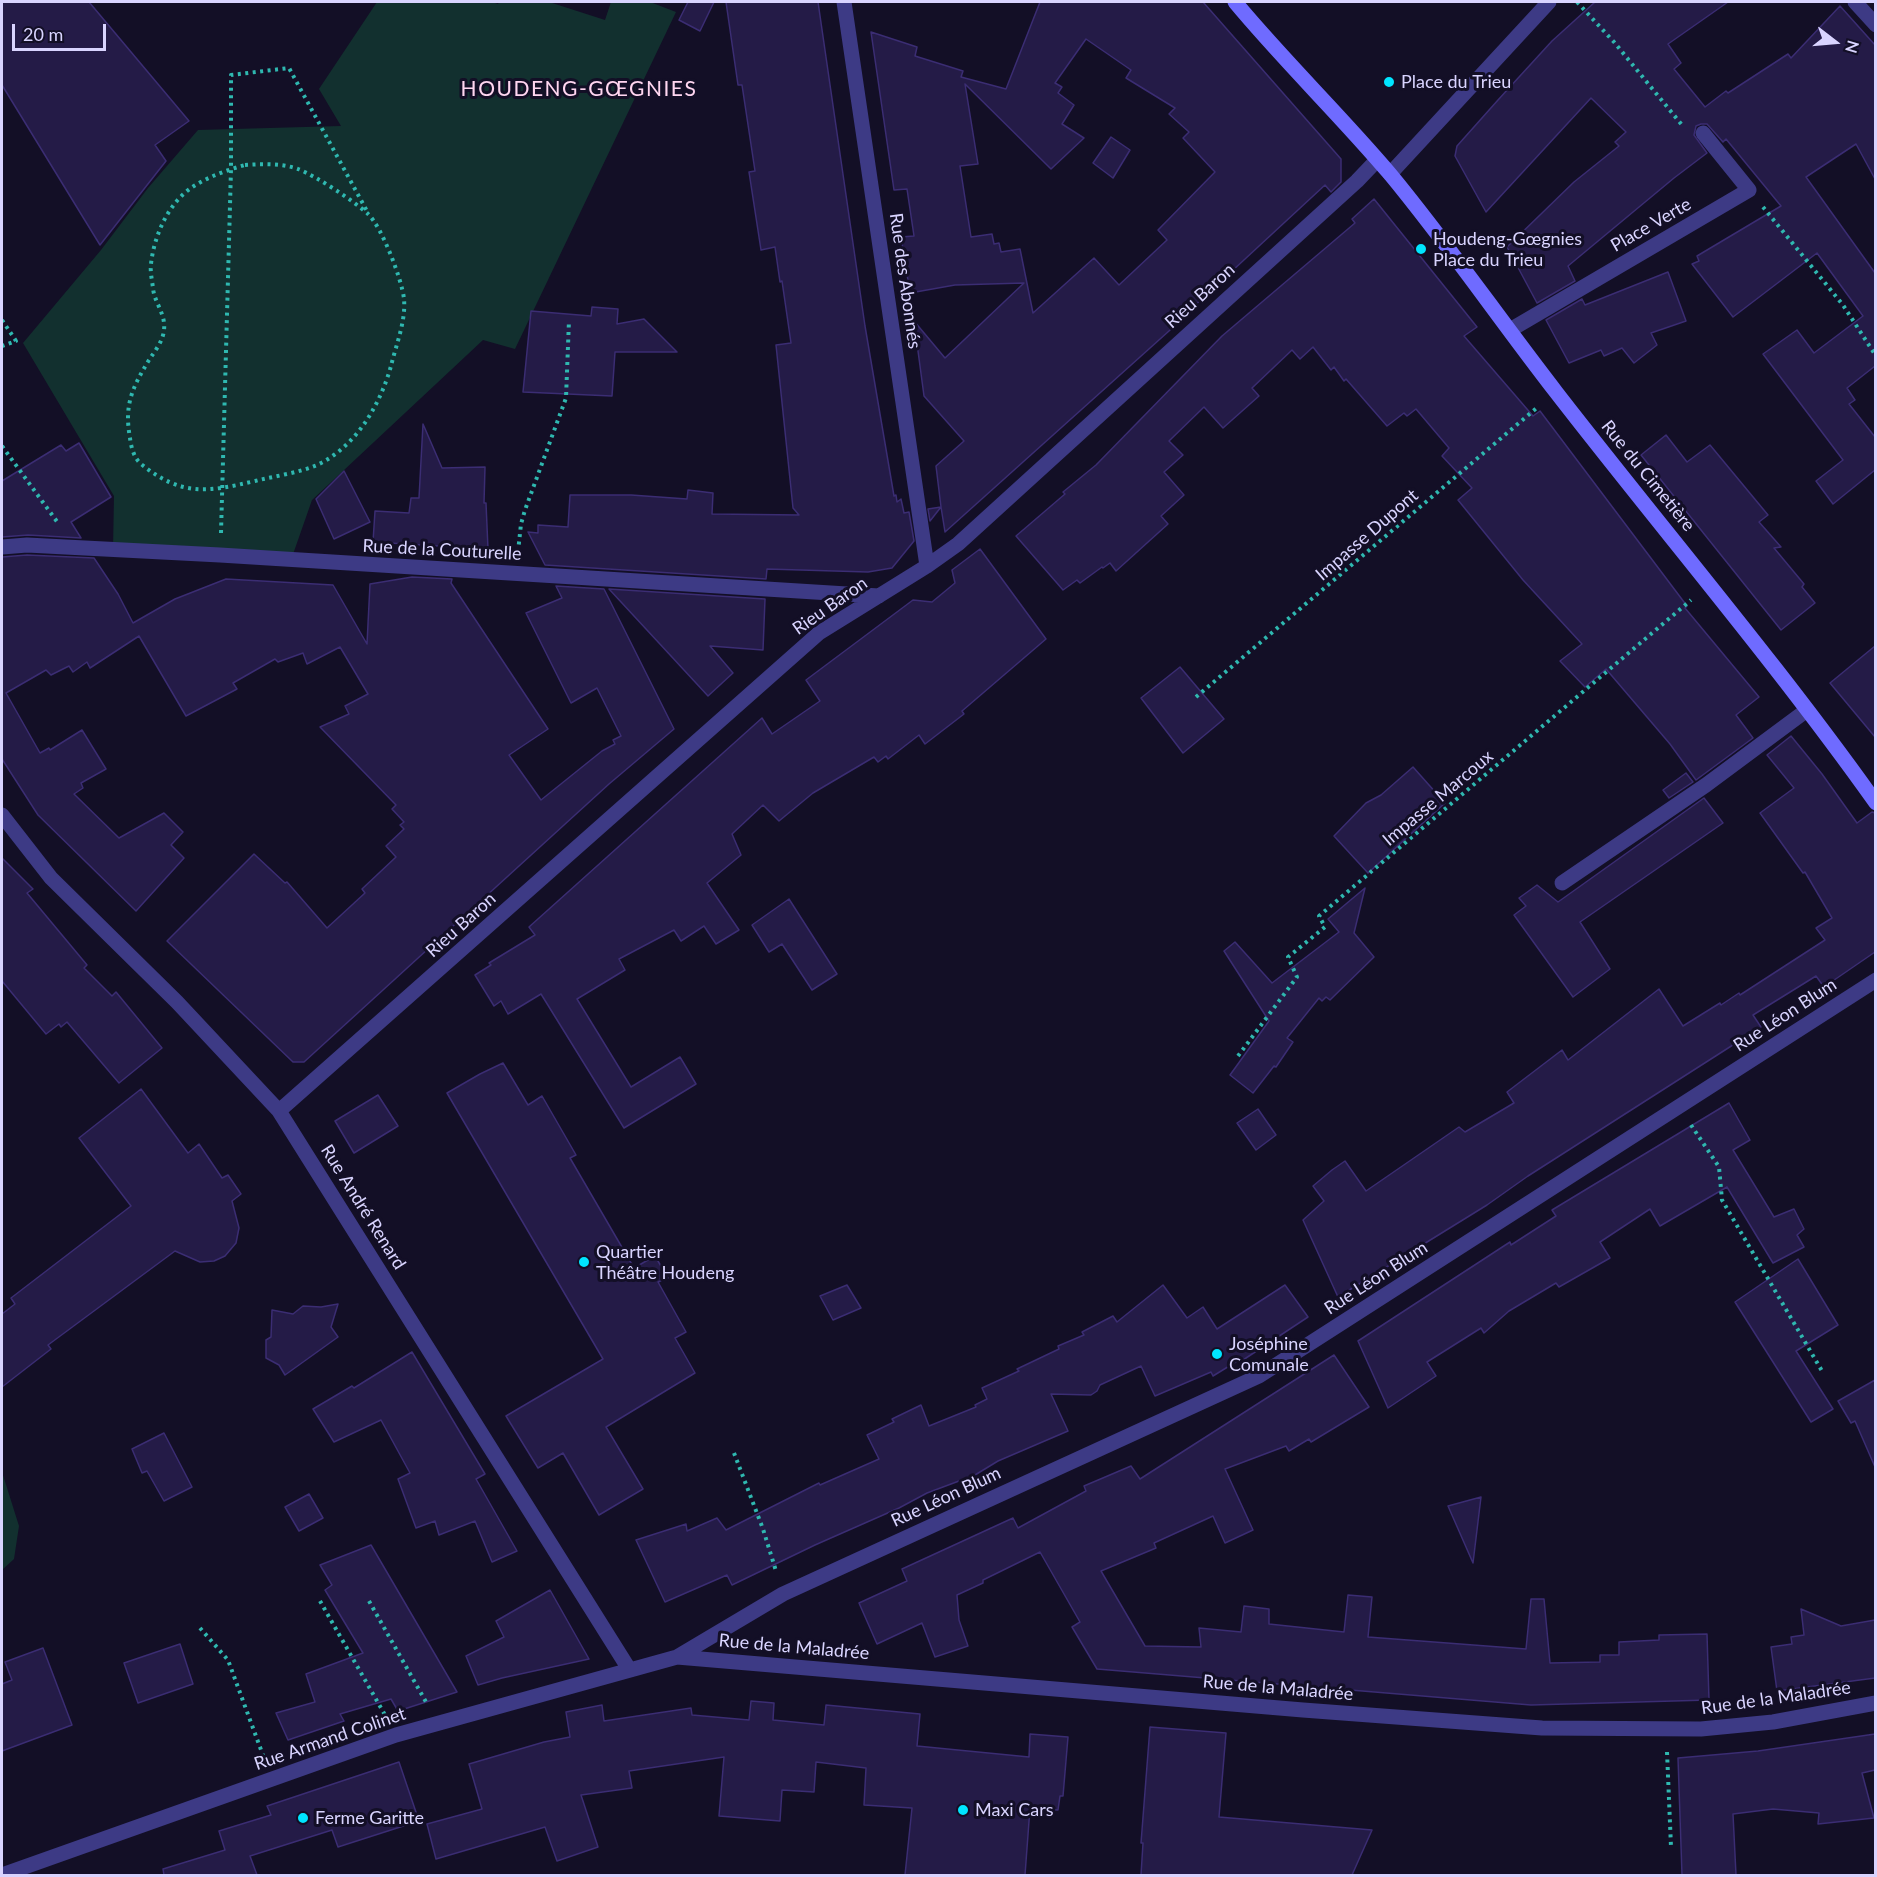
<!DOCTYPE html>
<meta charset="utf-8">
<style>
body{margin:0}
#map{position:relative;width:1877px;height:1877px;overflow:hidden;background:#130f26;font-family:Lato,sans-serif}
canvas{display:block}
.frame{position:absolute;inset:0;border:3px solid #d9d4ff;pointer-events:none}
.north{position:absolute;left:1805px;top:12px;width:60px;height:60px;-webkit-text-stroke:4px #130f26;paint-order:stroke;rotate:106deg;font-size:16px;font-weight:700;line-height:24px;text-align:center;color:#d9d4ff}
.north::after{content:'';display:block;margin:auto;width:21px;height:27px;background:#d9d4ff;clip-path:polygon(50% 0,100% 100%,50% 72%,0 100%)}
.scale{position:absolute;left:12px;top:24px;width:94px;height:27px;box-sizing:border-box;border:3px solid #d9d4ff;border-top:0;padding-left:8px;font-size:18px;line-height:21px;white-space:nowrap;color:#d9d4ff;-webkit-text-stroke:4px #130f26;paint-order:stroke}
</style>
<div id="map">
<canvas width="1877" height="1877"></canvas>
<div class="frame"></div>
<div class="north">N</div>
<div class="scale">20 m</div>
</div>
<script>
const context = document.querySelector('canvas').getContext('2d');
context.lineJoin = 'round';
function fillPath(path, color) { context.fillStyle = color; context.fill(path, 'evenodd'); }
function trace(path, color, width, dash) { context.strokeStyle = color; context.lineWidth = width; context.lineCap = dash ? 'butt' : 'round'; context.setLineDash(dash || []); context.stroke(path); }
function drawText(font, color, halo, rows, align = 'center') {
  context.font = font + ' Lato,sans-serif'; context.lineWidth = 6; context.setLineDash([]); context.textBaseline = 'middle'; context.strokeStyle = halo; context.fillStyle = color; for (const [text, x, y, turn = 0] of rows) {
    context.save(); context.translate(x, y); context.rotate((+turn || 0) * Math.PI / 180); context.textAlign = isNaN(turn) ? turn : align; if (halo) context.strokeText(text, 0, 0); context.fillText(text, 0, 0); context.restore();
  }
}
fillPath(new Path2D(`
 M 377,2 L 492,2 L 498,4 L 499,2 L 549,2 L 605,20 L 611,2 L 650,2 L 676,12 L 515,349 L 483,340 L 312,500 L 291,560 L 113,549 L 114,496 L 23,343 L 101,250 L 148,188 L 198,130 L 341,126 L 319,89 Z
 M 2,1472 L 19,1526 L 14,1559 L 2,1570 Z`), '#12302f');
const building = new Path2D(`
 M 2,2 L 89,2 L 189,121 L 155,145 L 166,161 L 100,245 L 2,85 Z
 M 688,2 L 714,2 L 700,31 L 679,20 Z
 M 726,2 L 818,2 L 865,326 L 894,496 L 896,495 L 897,502 L 901,499 L 904,513 L 909,512 L 914,541 L 892,568 L 868,572 L 767,569 L 766,579 L 545,565 L 528,532 L 538,533 L 538,525 L 568,527 L 570,495 L 631,495 L 687,499 L 688,490 L 713,493 L 712,514 L 799,515 L 793,508 L 776,345 L 791,343 L 782,281 L 780,282 L 775,247 L 761,250 L 749,172 L 755,171 L 742,85 L 738,85 Z
 M 1040,2 L 1203,2 L 1341,159 L 1341,182 L 1331,192 L 1325,185 L 1178,321 L 1179,322 L 945,532 L 941,507 L 930,521 L 928,509 L 941,507 L 936,466 L 964,441 L 924,396 L 914,321 L 945,358 L 1024,283 L 955,285 L 910,293 L 901,237 L 914,236 L 907,189 L 894,190 L 871,32 L 917,47 L 915,56 L 963,71 L 961,77 L 1006,89 ZM 1086,39 L 1131,70 L 1126,78 L 1175,108 L 1169,114 L 1189,132 L 1183,138 L 1215,172 L 1158,230 L 1167,240 L 1119,285 L 1094,258 L 1033,313 L 1020,249 L 1001,252 L 999,243 L 994,244 L 992,234 L 971,237 L 960,166 L 978,164 L 965,84 L 1051,169 L 1084,138 L 1062,124 L 1074,105 L 1058,93 L 1062,87 L 1055,83 Z
 M 1595,2 L 1728,2 L 1668,44 L 1681,63 L 1674,69 L 1705,107 L 1726,91 L 1728,93 L 1788,54 L 1791,58 L 1840,6 L 1875,45 L 1875,179 L 1856,144 L 1806,177 L 1875,273 L 1875,366 L 1847,388 L 1855,400 L 1849,404 L 1875,437 L 1875,470 L 1833,504 L 1816,481 L 1843,460 L 1763,354 L 1797,330 L 1814,353 L 1863,316 L 1817,253 L 1733,317 L 1692,264 L 1699,261 L 1697,256 L 1781,206 L 1726,139 L 1723,142 L 1707,124 L 1701,124 L 1696,126 L 1694,135 L 1707,153 L 1674,178 L 1568,266 L 1575,281 L 1537,303 L 1507,247 L 1574,182 L 1619,146 L 1615,142 L 1626,132 L 1591,98 L 1486,212 L 1455,156 L 1457,146 L 1498,100 L 1552,41 Z
 M 1111,137 L 1130,150 L 1113,178 L 1093,163 Z
 M 1374,199 L 1477,327 L 1464,336 L 1533,416 L 1540,411 L 1687,606 L 1685,608 L 1759,697 L 1736,715 L 1753,738 L 1696,780 L 1670,744 L 1606,669 L 1585,687 L 1560,661 L 1582,644 L 1523,580 L 1458,500 L 1472,488 L 1442,456 L 1449,448 L 1416,409 L 1407,416 L 1404,413 L 1387,426 L 1346,379 L 1344,381 L 1334,367 L 1331,370 L 1313,347 L 1300,359 L 1292,350 L 1252,388 L 1259,396 L 1223,428 L 1204,407 L 1169,441 L 1183,455 L 1164,472 L 1184,495 L 1161,516 L 1168,524 L 1116,571 L 1110,563 L 1103,568 L 1102,567 L 1080,583 L 1077,580 L 1063,590 L 1016,536 L 1065,494 L 1063,492 L 1096,465 L 1222,336 L 1355,223 L 1352,219 Z
 M 1668,272 L 1686,321 L 1651,333 L 1657,345 L 1634,363 L 1622,348 L 1604,356 L 1601,350 L 1569,363 L 1546,320 L 1582,299 L 1585,305 Z
 M 592,307 L 618,309 L 617,324 L 644,319 L 677,352 L 615,352 L 612,396 L 523,392 L 531,311 L 591,316 Z
 M 423,424 L 442,468 L 485,467 L 484,503 L 486,503 L 488,549 L 373,542 L 375,511 L 409,513 L 411,498 L 419,498 Z
 M 1666,435 L 1687,462 L 1710,445 L 1768,515 L 1759,522 L 1781,547 L 1774,548 L 1804,584 L 1802,587 L 1815,603 L 1781,630 L 1641,455 Z
 M 79,443 L 111,497 L 71,522 L 81,538 L 28,535 L 2,537 L 2,481 L 61,445 L 66,451 Z
 M 344,471 L 370,522 L 334,539 L 316,499 Z
 M 980,549 L 1046,639 L 962,711 L 964,714 L 925,744 L 919,735 L 888,759 L 886,756 L 878,762 L 874,757 L 813,793 L 779,821 L 763,805 L 732,834 L 741,855 L 707,883 L 739,930 L 716,944 L 704,926 L 681,941 L 674,930 L 619,959 L 625,970 L 577,999 L 631,1087 L 680,1057 L 696,1084 L 624,1128 L 541,994 L 508,1014 L 501,1001 L 494,1006 L 475,975 L 491,965 L 489,963 L 535,935 L 529,927 L 762,718 L 772,734 L 820,701 L 806,680 L 913,600 L 932,602 L 955,583 L 952,570 Z
 M 27,555 L 94,558 L 118,594 L 133,623 L 175,599 L 226,579 L 333,585 L 367,644 L 370,584 L 412,577 L 452,579 L 451,583 L 548,729 L 509,755 L 541,800 L 602,751 L 615,744 L 613,740 L 621,736 L 597,688 L 571,703 L 526,613 L 562,598 L 556,586 L 604,589 L 674,729 L 609,784 L 304,1062 L 293,1062 L 167,941 L 254,854 L 285,883 L 287,882 L 327,928 L 365,893 L 362,889 L 396,857 L 386,846 L 404,829 L 400,825 L 404,822 L 392,809 L 396,805 L 320,727 L 349,714 L 345,706 L 368,694 L 340,647 L 307,664 L 303,653 L 278,662 L 275,659 L 233,683 L 237,689 L 186,716 L 139,636 L 90,668 L 87,662 L 73,672 L 69,666 L 51,675 L 46,670 L 6,693 L 40,753 L 49,748 L 50,750 L 82,730 L 106,769 L 81,783 L 83,788 L 74,794 L 119,838 L 164,813 L 183,832 L 171,845 L 184,858 L 136,911 L 38,815 L 2,759 L 2,557 Z
 M 609,589 L 765,599 L 763,650 L 710,646 L 733,673 L 708,696 Z
 M 1875,646 L 1875,737 L 1830,683 Z
 M 1180,667 L 1224,719 L 1183,753 L 1141,698 Z
 M 1791,736 L 1822,774 L 1857,823 L 1872,812 L 1875,813 L 1875,952 L 1824,987 L 1816,976 L 1753,1015 L 1761,1027 L 1528,1176 L 1487,1205 L 1338,1297 L 1303,1220 L 1324,1201 L 1313,1186 L 1332,1170 L 1345,1161 L 1366,1191 L 1459,1127 L 1465,1132 L 1514,1103 L 1507,1092 L 1562,1050 L 1568,1060 L 1659,989 L 1683,1026 L 1720,1003 L 1721,1005 L 1739,993 L 1740,995 L 1825,940 L 1816,928 L 1832,918 L 1805,872 L 1803,873 L 1760,813 L 1794,788 L 1767,755 Z
 M 1413,767 L 1445,803 L 1368,873 L 1334,836 L 1366,803 L 1381,795 Z
 M 1686,773 L 1693,782 L 1669,798 L 1663,790 Z
 M 1704,798 L 1723,823 L 1580,922 L 1610,969 L 1573,997 L 1514,915 L 1526,906 L 1519,898 L 1537,885 L 1558,902 Z
 M 2,858 L 33,889 L 27,893 L 87,965 L 84,968 L 112,996 L 116,992 L 162,1048 L 119,1083 L 67,1022 L 61,1027 L 59,1024 L 46,1034 L 2,981 Z
 M 1365,888 L 1354,933 L 1374,957 L 1330,1000 L 1326,997 L 1322,1001 L 1319,998 L 1287,1038 L 1293,1042 L 1276,1067 L 1274,1066 L 1253,1093 L 1230,1075 L 1269,1021 L 1224,951 L 1235,942 L 1272,983 L 1339,932 L 1328,919 Z
 M 789,899 L 837,974 L 812,990 L 782,944 L 769,952 L 752,925 Z
 M 503,1063 L 528,1105 L 542,1096 L 576,1155 L 570,1158 L 634,1268 L 655,1256 L 668,1278 L 658,1282 L 686,1332 L 675,1338 L 695,1373 L 606,1427 L 643,1489 L 599,1515 L 563,1453 L 538,1468 L 506,1416 L 603,1359 L 447,1093 L 480,1074 Z
 M 141,1089 L 188,1153 L 199,1144 L 222,1178 L 228,1175 L 241,1194 L 232,1201 L 239,1228 L 236,1243 L 225,1256 L 214,1261 L 200,1262 L 175,1251 L 48,1345 L 51,1349 L 2,1387 L 2,1314 L 15,1304 L 11,1298 L 131,1206 L 79,1138 Z
 M 378,1095 L 398,1126 L 354,1153 L 335,1121 Z
 M 1729,1103 L 1750,1140 L 1733,1150 L 1774,1217 L 1794,1209 L 1804,1229 L 1797,1235 L 1804,1247 L 1773,1263 L 1727,1187 L 1660,1226 L 1650,1209 L 1600,1242 L 1610,1258 L 1559,1287 L 1556,1283 L 1509,1311 L 1484,1333 L 1481,1328 L 1427,1362 L 1436,1376 L 1388,1408 L 1358,1341 L 1510,1242 L 1511,1245 L 1556,1216 L 1552,1210 Z
 M 1258,1109 L 1276,1135 L 1256,1150 L 1237,1123 Z
 M 1798,1259 L 1838,1325 L 1796,1351 L 1833,1409 L 1811,1422 L 1735,1302 Z
 M 847,1285 L 861,1308 L 833,1320 L 820,1296 Z
 M 1163,1285 L 1187,1318 L 1203,1307 L 1217,1329 L 1285,1285 L 1308,1317 L 1240,1362 L 1239,1360 L 1213,1376 L 1211,1372 L 1155,1396 L 1141,1366 L 1100,1385 L 1097,1391 L 1091,1395 L 1051,1394 L 1068,1431 L 998,1461 L 975,1475 L 927,1493 L 899,1508 L 815,1545 L 732,1585 L 727,1575 L 665,1602 L 636,1540 L 686,1524 L 687,1531 L 717,1518 L 726,1530 L 819,1483 L 820,1485 L 879,1459 L 867,1435 L 894,1422 L 892,1419 L 921,1405 L 929,1426 L 976,1407 L 975,1405 L 987,1399 L 982,1388 L 1019,1371 L 1017,1369 L 1059,1349 L 1058,1346 L 1084,1335 L 1082,1332 L 1113,1316 L 1117,1322 Z
 M 338,1304 L 331,1327 L 338,1337 L 285,1375 L 279,1365 L 266,1358 L 266,1340 L 271,1337 L 272,1310 L 293,1314 L 303,1306 L 321,1307 Z
 M 412,1352 L 485,1474 L 476,1479 L 517,1551 L 492,1562 L 475,1521 L 439,1535 L 435,1521 L 416,1528 L 398,1479 L 410,1473 L 381,1420 L 334,1442 L 313,1409 L 352,1386 L 354,1388 Z
 M 1334,1355 L 1369,1407 L 1311,1442 L 1309,1439 L 1289,1451 L 1286,1446 L 1225,1469 L 1253,1530 L 1225,1543 L 1213,1516 L 1154,1543 L 1156,1548 L 1101,1571 L 1145,1646 L 1201,1647 L 1199,1628 L 1241,1632 L 1244,1606 L 1269,1609 L 1269,1624 L 1344,1632 L 1348,1595 L 1372,1597 L 1368,1637 L 1526,1649 L 1531,1599 L 1544,1599 L 1550,1663 L 1600,1662 L 1600,1655 L 1619,1655 L 1619,1642 L 1659,1640 L 1659,1635 L 1707,1634 L 1709,1700 L 1531,1705 L 1097,1669 L 1072,1627 L 1080,1622 L 1040,1552 L 983,1580 L 983,1583 L 957,1595 L 959,1620 L 968,1646 L 935,1657 L 922,1623 L 877,1644 L 859,1603 L 907,1581 L 902,1569 L 1013,1518 L 1018,1528 L 1086,1491 L 1084,1486 L 1131,1466 L 1140,1479 Z
 M 1875,1380 L 1875,1467 L 1855,1421 L 1851,1423 L 1838,1401 Z
 M 164,1433 L 192,1487 L 164,1501 L 147,1471 L 142,1473 L 132,1449 Z
 M 309,1494 L 323,1518 L 299,1531 L 285,1507 Z
 M 1481,1497 L 1473,1563 L 1448,1506 Z
 M 371,1545 L 457,1692 L 398,1711 L 391,1699 L 340,1714 L 344,1721 L 288,1740 L 276,1713 L 315,1702 L 306,1674 L 363,1653 L 325,1590 L 332,1585 L 320,1565 Z
 M 550,1590 L 589,1659 L 502,1678 L 478,1685 L 466,1656 L 504,1637 L 496,1621 Z
 M 1801,1609 L 1841,1626 L 1875,1620 L 1875,1678 L 1777,1691 L 1771,1647 L 1792,1644 L 1791,1637 L 1804,1635 Z
 M 180,1644 L 193,1684 L 138,1703 L 124,1663 Z
 M 43,1648 L 72,1725 L 2,1751 L 2,1684 L 12,1680 L 5,1662 Z
 M 751,1701 L 774,1703 L 773,1720 L 824,1725 L 826,1705 L 920,1714 L 917,1746 L 1029,1757 L 1030,1734 L 1068,1737 L 1063,1796 L 1060,1796 L 1058,1810 L 1030,1808 L 1025,1875 L 905,1875 L 912,1808 L 864,1805 L 866,1768 L 816,1762 L 814,1792 L 782,1790 L 780,1821 L 719,1816 L 724,1757 L 629,1771 L 632,1788 L 581,1795 L 598,1847 L 557,1861 L 545,1827 L 436,1859 L 427,1824 L 482,1809 L 469,1764 L 544,1742 L 570,1737 L 566,1712 L 602,1705 L 604,1721 L 691,1708 L 692,1715 L 749,1720 Z
 M 1150,1727 L 1226,1733 L 1219,1817 L 1372,1830 L 1352,1875 L 1141,1875 L 1143,1843 L 1141,1843 Z
 M 1875,1734 L 1875,1770 L 1862,1773 L 1874,1818 L 1818,1824 L 1819,1813 L 1773,1809 L 1733,1814 L 1736,1875 L 1682,1875 L 1678,1758 L 1758,1751 Z
 M 399,1762 L 419,1821 L 338,1847 L 332,1830 L 250,1856 L 257,1875 L 164,1875 L 163,1869 L 225,1850 L 219,1831 L 271,1815 L 267,1806 Z`);
fillPath(building, '#241b47');
trace(building, '#3b2d73', 1.5);
trace(new Path2D(`
 M 1577,2 L 1614,42 L 1682,125
 M 245,165 C 263,164 281,163 298,169 C 316,176 354,201 368,214 C 382,227 402,280 404,299 C 406,321 396,345 391,366 C 380,405 356,447 317,465 C 298,473 275,476 255,481 C 208,492 182,497 141,464 C 134,458 131,447 130,438 C 124,405 132,388 149,360 C 155,351 163,341 164,330 C 166,314 154,302 153,288 C 152,280 150,271 151,264 C 154,236 168,204 191,188 C 207,177 227,170 245,165 Z
 M 1763,207 L 1843,305 L 1876,356
 M 2,320 L 16,341 L 2,346
 M 2,446 L 58,523
 M 221,533 L 231,169 L 231,75 L 289,68 L 368,213
 M 518,552 L 521,524 L 525,510 L 566,398 L 569,320
 M 1196,697 L 1539,406
 M 1238,1056 L 1297,977 L 1288,957 L 1325,927 L 1319,916 L 1691,600
 M 1691,1125 L 1719,1167 L 1722,1200 L 1822,1371
 M 734,1453 L 763,1529 L 776,1571
 M 320,1601 L 385,1715
 M 369,1601 L 426,1702
 M 200,1628 L 228,1660 L 264,1758
 M 1667,1752 L 1671,1847`), '#2fb8b0', 4, [3, 4.5]);
trace(new Path2D(`
 M 1562,883 L 1706,785 L 1807,710`), '#3d3a85', 15);
trace(new Path2D(`
 M 844,2 L 927,566
 M 1855,2 L 1876,25
 M 1390,174 L 1549,2
 M 1510,330 L 1749,190 L 1703,133
 M 2,547 L 27,545 L 220,555 L 879,596
 M 2,815 L 51,878 L 177,1002 L 279,1111 L 629,1669
 M 279,1111 L 819,633 L 927,566 L 958,544 L 1357,181 L 1377,160
 M 677,1657 L 1303,1710 L 1542,1728 L 1701,1729 L 1773,1722 L 1876,1703
 M 2,1875 L 396,1735 L 677,1657 L 783,1594 L 1259,1376 L 1876,980`), '#3d3a85', 15);
trace(new Path2D(`
 M 1235,2 C 1284,61 1340,115 1390,174 C 1448,244 1500,320 1556,392 C 1662,529 1775,661 1876,803`), '#6f6bff', 15);
for (const [x, y, r, color] of [
 [1389,82,6,"#00e5ff"],
 [1421,249,6,"#00e5ff"],
 [584,1262,6,"#00e5ff"],
 [1217,1354,6,"#00e5ff"],
 [963,1810,6,"#00e5ff"],
 [303,1818,6,"#00e5ff"]
]) { const dot = new Path2D(); dot.arc(x, y, r, 0, 2 * Math.PI); context.fillStyle = color; context.fill(dot); trace(dot, '#130f26', 2); }
drawText('18px', '#d9d4ff', '#130f26', [
 ["Place du Trieu",1401,82],
 ["Houdeng-Gœgnies",1433,239],
 ["Place du Trieu",1433,260],
 ["Quartier",596,1252],
 ["Théâtre Houdeng",596,1273],
 ["Joséphine",1229,1344],
 ["Comunale",1229,1365],
 ["Maxi Cars",975,1810],
 ["Ferme Garitte",315,1818]
], 'left');
drawText('18px', '#d9d4ff', '#130f26', [
 ["Place Verte",1651,225,-30],
 ["Rue des Abonnés",905,281,82],
 ["Rieu Baron",1200,296,-42],
 ["Rue du Cimetière",1648,476,51],
 ["Impasse Dupont",1367,535,-41],
 ["Rue de la Couturelle",442,550,3],
 ["Rieu Baron",830,606,-35],
 ["Impasse Marcoux",1438,798,-40],
 ["Rieu Baron",461,925,-42],
 ["Rue Léon Blum",1785,1015,-33],
 ["Rue André Renard",363,1207,58],
 ["Rue Léon Blum",1376,1278,-33],
 ["Rue Léon Blum",946,1497,-25],
 ["Rue de la Maladrée",794,1647,5],
 ["Rue de la Maladrée",1278,1688,5],
 ["Rue de la Maladrée",1776,1698,-8],
 ["Rue Armand Colinet",330,1739,-19]
]);
context.letterSpacing = '1.5px';
drawText('21px', '#ffd6f0', '#130f26', [
 ["HOUDENG-GŒGNIES",579,89]
]);
context.letterSpacing = '0px';
</script>
